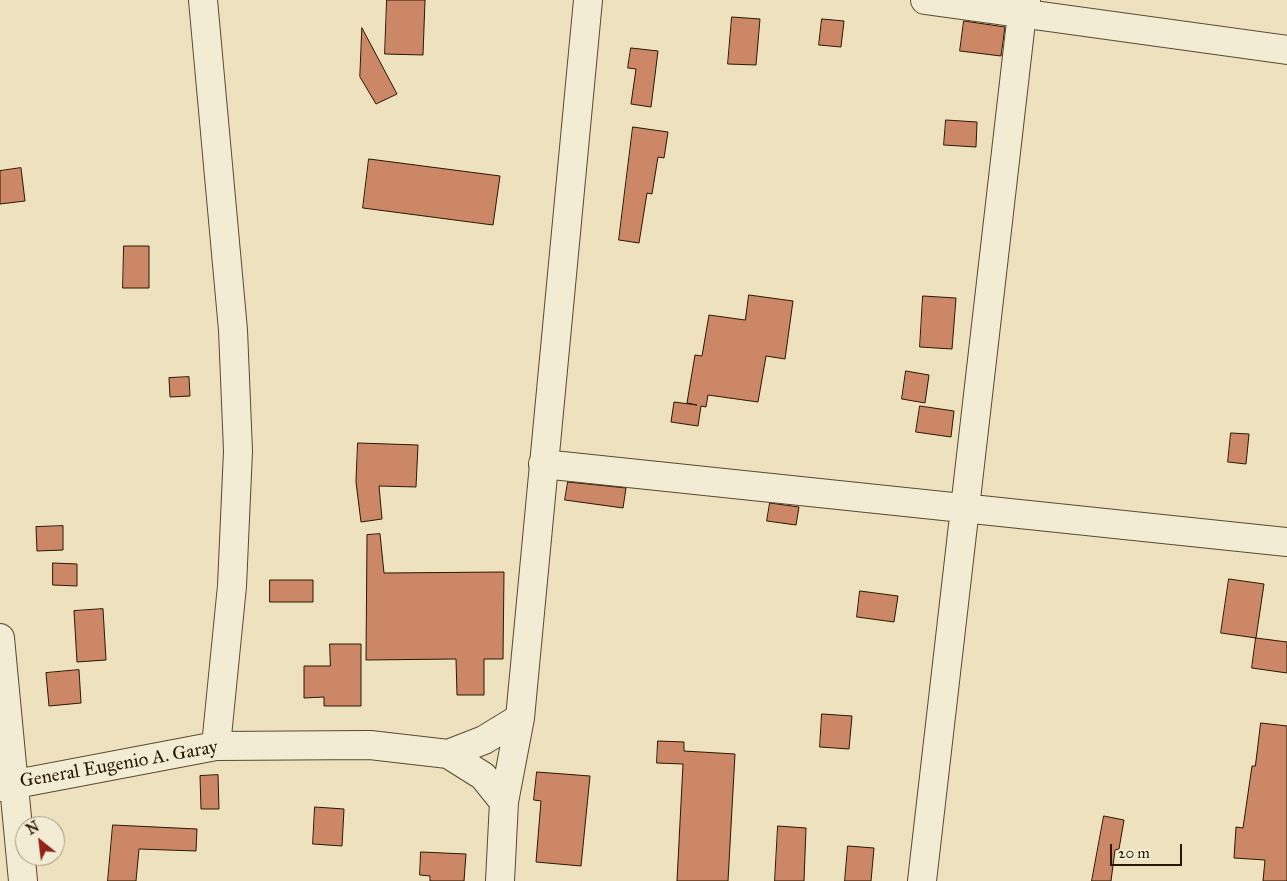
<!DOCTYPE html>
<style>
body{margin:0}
#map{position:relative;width:1287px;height:881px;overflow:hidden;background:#ede2bd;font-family:"IM FELL Great Primer",serif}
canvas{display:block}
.north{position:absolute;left:15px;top:816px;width:50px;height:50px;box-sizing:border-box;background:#f3ecd4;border:1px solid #a29780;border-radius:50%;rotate:331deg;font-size:14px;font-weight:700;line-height:20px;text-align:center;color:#281801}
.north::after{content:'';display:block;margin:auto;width:18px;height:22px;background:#8f2418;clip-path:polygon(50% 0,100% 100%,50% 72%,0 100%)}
.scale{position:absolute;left:1110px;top:844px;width:72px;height:22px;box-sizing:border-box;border:2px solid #281801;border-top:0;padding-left:6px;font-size:15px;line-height:18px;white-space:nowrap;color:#281801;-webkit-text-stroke:4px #f3ecd4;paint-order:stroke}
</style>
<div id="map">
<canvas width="1287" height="881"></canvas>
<div class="north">N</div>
<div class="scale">20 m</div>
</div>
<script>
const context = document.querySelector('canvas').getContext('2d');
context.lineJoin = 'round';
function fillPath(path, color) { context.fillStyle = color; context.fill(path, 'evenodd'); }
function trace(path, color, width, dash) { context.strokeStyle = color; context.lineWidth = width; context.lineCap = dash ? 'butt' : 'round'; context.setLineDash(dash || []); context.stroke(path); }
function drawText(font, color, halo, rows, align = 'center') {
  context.font = font + ' "IM FELL Great Primer",serif'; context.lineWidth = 5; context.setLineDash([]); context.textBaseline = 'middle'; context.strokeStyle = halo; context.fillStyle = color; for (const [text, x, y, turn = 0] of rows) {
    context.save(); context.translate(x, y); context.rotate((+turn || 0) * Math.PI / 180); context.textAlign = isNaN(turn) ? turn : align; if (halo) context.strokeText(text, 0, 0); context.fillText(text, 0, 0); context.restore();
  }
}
const building = new Path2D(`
 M 387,0 L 425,0 L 423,55 L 385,54 Z
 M 732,17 L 760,19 L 756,65 L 728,64 Z
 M 822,19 L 844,21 L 841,47 L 819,45 Z
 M 964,21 L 1005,27 L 1001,56 L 960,51 Z
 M 362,28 L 397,94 L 376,104 L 360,77 Z
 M 631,48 L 658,51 L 651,107 L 631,104 L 636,69 L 628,68 Z
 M 946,120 L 977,122 L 976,147 L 944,145 Z
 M 633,127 L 668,132 L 664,158 L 658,157 L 652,194 L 647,193 L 639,243 L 619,240 Z
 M 369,159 L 500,176 L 493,225 L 363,208 Z
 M 21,168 L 25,201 L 0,204 L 0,171 Z
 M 124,246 L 149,246 L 149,288 L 123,288 Z
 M 749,295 L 793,301 L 785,359 L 766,356 L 758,402 L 708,395 L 706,407 L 701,406 L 698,426 L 671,422 L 674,402 L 697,405 L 687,403 L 695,355 L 702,356 L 709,315 L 745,320 Z
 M 923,296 L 956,298 L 952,349 L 920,347 Z
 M 906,371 L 929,375 L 925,403 L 902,399 Z
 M 189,377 L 190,396 L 170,397 L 169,378 Z
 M 920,406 L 954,411 L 951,437 L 916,432 Z
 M 1231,433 L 1249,434 L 1246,464 L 1228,462 Z
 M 358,443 L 418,445 L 416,487 L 379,486 L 382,519 L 361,522 L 356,482 Z
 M 568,482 L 626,488 L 623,508 L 565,500 Z
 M 770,503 L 799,507 L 796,525 L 767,521 Z
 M 63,526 L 63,550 L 37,551 L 36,527 Z
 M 380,534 L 384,573 L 504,572 L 503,659 L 484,659 L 484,695 L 457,695 L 456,659 L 366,660 L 367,535 Z
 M 53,563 L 77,564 L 77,586 L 53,585 Z
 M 1229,579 L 1264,584 L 1256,638 L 1221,633 Z
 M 270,580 L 313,580 L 313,602 L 270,602 Z
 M 860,591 L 898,596 L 894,622 L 857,617 Z
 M 103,609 L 106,660 L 77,662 L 74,611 Z
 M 1256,638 L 1287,642 L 1287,673 L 1252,668 Z
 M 330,644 L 361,644 L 361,706 L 324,706 L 324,697 L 304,698 L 304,666 L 330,666 Z
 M 79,670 L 81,703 L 49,706 L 46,673 Z
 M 822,714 L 852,716 L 849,749 L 820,747 Z
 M 1261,723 L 1287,726 L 1287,881 L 1263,881 L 1265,860 L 1234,858 L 1236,827 L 1243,828 L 1252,766 L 1255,766 Z
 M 658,741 L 684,742 L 684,751 L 735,754 L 728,881 L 677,881 L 683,764 L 657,763 Z
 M 537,772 L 590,776 L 581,866 L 536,862 L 541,801 L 534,800 Z
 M 218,775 L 219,809 L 201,809 L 200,776 Z
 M 315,807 L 344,809 L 342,846 L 313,844 Z
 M 1104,816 L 1124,820 L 1119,849 L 1115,850 L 1111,881 L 1092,881 Z
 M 113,825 L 197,829 L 196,851 L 139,849 L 136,881 L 108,881 Z
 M 778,826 L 806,828 L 804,881 L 775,881 Z
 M 848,846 L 874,848 L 871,881 L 845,881 Z
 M 421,852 L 466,854 L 464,881 L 430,881 L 430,876 L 420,875 Z`);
fillPath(building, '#cc8766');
trace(building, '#281801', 1);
const minor = new Path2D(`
 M 203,0 L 233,330 L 238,451 L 232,586 L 216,746
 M 925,0 L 1287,50
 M 543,464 L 1287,542
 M 0,638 L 23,881
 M 448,754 L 483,776 L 504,802
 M 0,787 L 216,746 L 370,745 L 448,754 L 484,740 L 520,718
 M 500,881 L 504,802 L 520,718 L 588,0
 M 922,881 L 1022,13 L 1026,0`);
trace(minor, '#594a30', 30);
trace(minor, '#f3ecd4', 28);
drawText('19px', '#281801', '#f3ecd4', [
 ["General Eugenio A. Garay",119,765,-10]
]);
</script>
